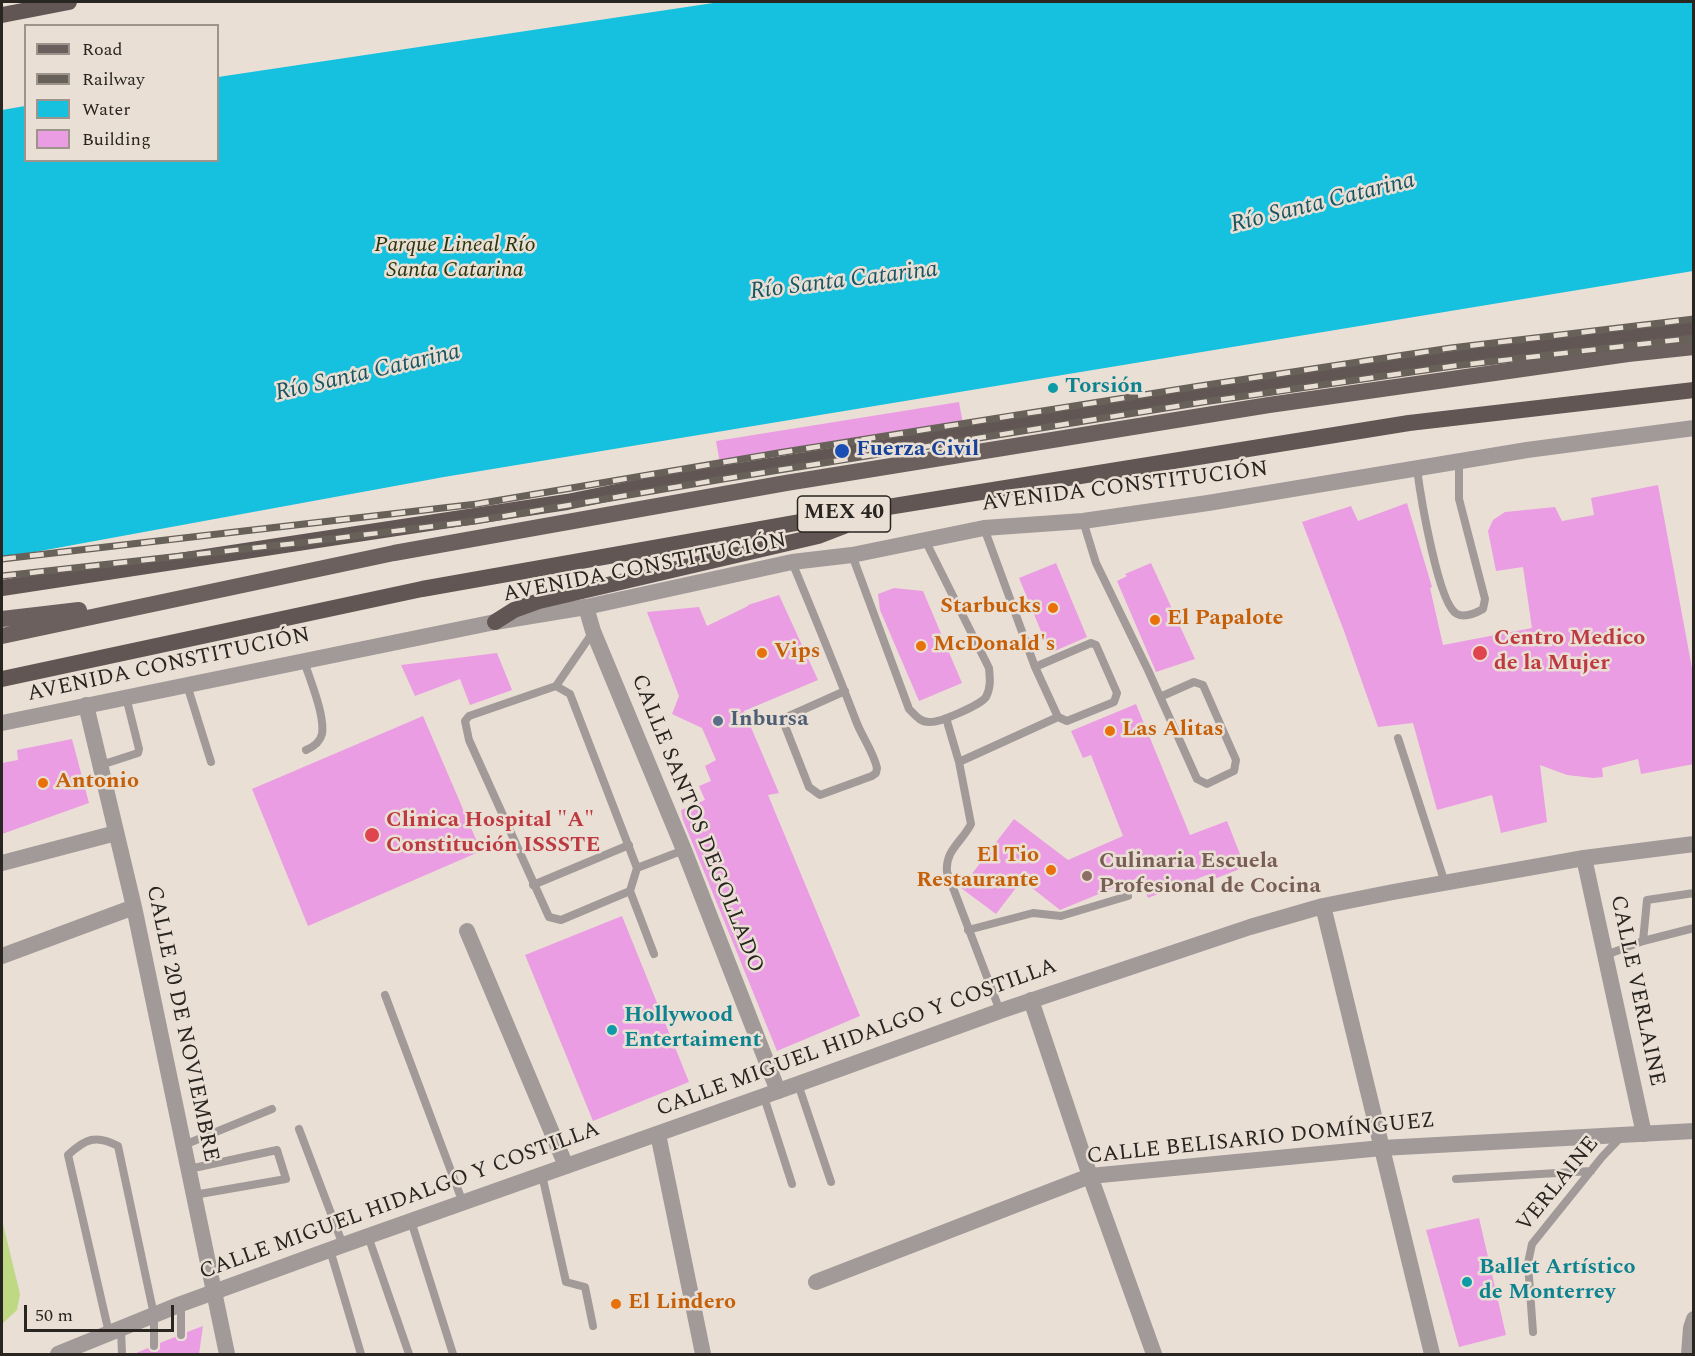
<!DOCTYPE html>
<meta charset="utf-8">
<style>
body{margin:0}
#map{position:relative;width:1695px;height:1356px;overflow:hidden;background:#eadfd4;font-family:Spectral,serif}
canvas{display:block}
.frame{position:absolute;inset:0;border:3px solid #292521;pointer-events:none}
.legend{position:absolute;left:24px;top:24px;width:195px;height:138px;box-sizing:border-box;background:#eadfd4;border:2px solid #9d958c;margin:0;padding:8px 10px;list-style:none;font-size:18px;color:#292521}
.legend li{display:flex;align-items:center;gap:12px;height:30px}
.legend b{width:30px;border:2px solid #9d958c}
.scale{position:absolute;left:24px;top:1305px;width:150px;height:27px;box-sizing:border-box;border:3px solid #292521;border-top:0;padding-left:8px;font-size:18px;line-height:21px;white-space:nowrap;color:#292521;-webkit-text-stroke:4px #eadfd4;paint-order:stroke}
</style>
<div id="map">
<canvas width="1695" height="1356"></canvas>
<div class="frame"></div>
<ul class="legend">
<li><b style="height:8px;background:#6c605e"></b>Road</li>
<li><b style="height:8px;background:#67615a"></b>Railway</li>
<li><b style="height:16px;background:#15c1de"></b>Water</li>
<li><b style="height:16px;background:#ea9de3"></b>Building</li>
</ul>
<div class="scale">50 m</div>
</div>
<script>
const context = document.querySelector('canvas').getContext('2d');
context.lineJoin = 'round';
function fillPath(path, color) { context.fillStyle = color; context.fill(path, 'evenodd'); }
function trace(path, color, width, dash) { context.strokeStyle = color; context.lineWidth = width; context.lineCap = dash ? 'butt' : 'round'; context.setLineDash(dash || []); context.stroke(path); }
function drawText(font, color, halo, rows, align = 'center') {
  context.font = font + ' Spectral,serif'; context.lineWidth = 5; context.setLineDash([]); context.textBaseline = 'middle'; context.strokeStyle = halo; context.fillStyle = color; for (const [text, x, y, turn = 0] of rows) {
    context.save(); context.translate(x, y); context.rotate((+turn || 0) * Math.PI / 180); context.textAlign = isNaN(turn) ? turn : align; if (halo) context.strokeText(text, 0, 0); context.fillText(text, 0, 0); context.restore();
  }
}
fillPath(new Path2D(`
 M 2,1220 L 20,1294 L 17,1310 L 2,1324 Z`), '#bed884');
fillPath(new Path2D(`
 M 720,2 L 1693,2 L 1693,271 L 444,477 L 2,558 L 2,110 L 25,106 L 26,160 L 218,160 L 218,77 Z`), '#15c1de');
fillPath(new Path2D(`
 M 959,402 L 963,424 L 720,463 L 716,441 Z
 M 1658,485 L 1694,679 L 1694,764 L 1641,774 L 1638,759 L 1602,768 L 1603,777 L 1593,778 L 1567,775 L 1540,765 L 1547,822 L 1501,833 L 1492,795 L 1437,810 L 1413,723 L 1378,727 L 1344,631 L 1302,522 L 1351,506 L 1358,521 L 1407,503 L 1432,587 L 1430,588 L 1443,645 L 1532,628 L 1523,567 L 1496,571 L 1488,531 L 1493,520 L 1505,512 L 1555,507 L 1562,521 L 1594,515 L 1591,498 Z
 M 1056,563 L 1087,637 L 1050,653 L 1019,578 Z
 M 1151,563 L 1195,659 L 1156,672 L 1117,581 L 1127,576 L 1125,574 Z
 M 894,588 L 923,591 L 962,683 L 919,701 L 880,610 L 878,594 Z
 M 779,595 L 818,680 L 744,711 L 779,793 L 768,795 L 860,1016 L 777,1051 L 683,820 L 681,810 L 705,800 L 699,786 L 711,781 L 705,766 L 716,760 L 702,728 L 672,714 L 679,696 L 647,612 L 699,607 L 707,626 L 748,606 L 748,605 Z
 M 497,653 L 512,690 L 470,705 L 460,679 L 415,696 L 401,665 Z
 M 1136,704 L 1190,835 L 1227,821 L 1245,867 L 1209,881 L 1207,875 L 1148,898 L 1140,877 L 1060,910 L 1022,880 L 996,914 L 961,888 L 1014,819 L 1068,860 L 1123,836 L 1091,755 L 1083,758 L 1071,731 Z
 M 423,716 L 481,851 L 308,926 L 252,789 Z
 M 72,739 L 89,803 L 2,834 L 2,763 L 18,760 L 17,750 Z
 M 622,916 L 689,1082 L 593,1121 L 525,955 Z
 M 1479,1218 L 1506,1335 L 1459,1347 L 1426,1230 Z
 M 203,1326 L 199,1354 L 134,1354 L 148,1348 L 151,1352 L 157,1352 L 160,1349 L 160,1343 L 175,1337 L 178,1341 L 184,1341 L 187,1338 L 187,1332 Z`), '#ea9de3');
trace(new Path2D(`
 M 1417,469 C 1420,492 1438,605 1457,614 C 1465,618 1476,613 1483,609 L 1485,599 L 1459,499 L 1459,462
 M 1083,521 L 1096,563 L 1148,670 L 1197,779 L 1207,784 L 1234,771 L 1236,760 L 1203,685 L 1194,682 L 1160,697
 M 984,528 L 1035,667 L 1058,717 L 1067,721 L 1114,702 L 1117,693 L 1096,645 L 1091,643 L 1035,667
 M 852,555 L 909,709 C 915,715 920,722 929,722 C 940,723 980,705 986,697 C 991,688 990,678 989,668 L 925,540
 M 792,562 C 814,615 836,668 856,721 C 862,737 873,751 877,768 L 876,773 L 872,776 L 820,795 L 809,787 L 785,726 L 789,716 L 845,691
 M 304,661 C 310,680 325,715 322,734 C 320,743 313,747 306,750
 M 187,685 L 211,762
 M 556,686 L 593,632
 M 946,718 L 959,762
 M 1398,738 L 1445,883
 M 101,765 L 138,753 L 139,749 L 126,697
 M 637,868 L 684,850
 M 533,885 L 629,845
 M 630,891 L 561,920 L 549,917 L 469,740 L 465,721 L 469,716 L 556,686 L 570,694 L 637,868 L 630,891 L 654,954
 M 968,930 L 1033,913 L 1061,916 L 1128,896
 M 1643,941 L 1647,900 L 1694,893
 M 1606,955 L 1643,941 L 1694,928
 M 385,995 L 463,1203
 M 1000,1011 L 947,872 C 945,850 962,842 971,824 L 959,762 L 1058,717
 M 798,1084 L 831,1182
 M 764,1097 L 792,1184
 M 299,1129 L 343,1245
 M 184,1145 L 272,1109
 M 189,1169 L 277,1150 L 286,1179 L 194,1195
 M 542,1175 L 566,1282 L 585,1287 L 593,1326
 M 1456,1179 L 1591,1171
 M 411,1221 L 453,1354
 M 368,1236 L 409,1354
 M 330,1250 L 361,1354
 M 121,1329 L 122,1354
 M 1533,1332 L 1528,1263 L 1532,1244 L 1602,1157 L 1621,1137
 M 109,1333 L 68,1155 C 85,1139 96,1134 118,1146 L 154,1315 L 154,1346
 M 181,1335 L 181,1304`), '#a19a99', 8);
trace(new Path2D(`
 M 586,607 L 593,631 L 684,850 L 778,1091
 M 86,705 L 134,907 L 227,1354
 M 1584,858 L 1644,1134
 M 2,863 L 116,833
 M 467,931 L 566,1166
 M 2,956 L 134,907
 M 1031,1000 L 1090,1176 L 1154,1354
 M 658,1134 L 703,1354
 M 816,1282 L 1090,1176 L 1382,1148`), '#a19a99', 16);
trace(new Path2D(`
 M 2,723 L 495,622 L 586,607 L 792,562 L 852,555 L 984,528 L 1083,521 L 1208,503 L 1527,450 L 1694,428
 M 1323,906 L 1432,1354
 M 1382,1148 L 1694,1131
 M 58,1354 L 181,1304 L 343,1245 L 798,1084 L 1000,1011 L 1250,927 L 1323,906 L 1393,892 L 1584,858 L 1694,844
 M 1689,1354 L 1691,1328 L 1694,1319`), '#a19a99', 16);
trace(new Path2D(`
 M 2,619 L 79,610
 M 2,636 L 394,553 L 786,483 L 1269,405 L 1628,354 L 1694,347`), '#6c605e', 16);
trace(new Path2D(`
 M 2,15 L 69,2
 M 2,588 L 567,502 L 646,486 C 994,430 1343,369 1694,328
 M 495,622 L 514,610 L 539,601 L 818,536 L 844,526 L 862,512
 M 2,679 L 422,589 L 863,511 L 1409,423 L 1694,390`), '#625654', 16);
const rail = new Path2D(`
 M 2,559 L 477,504 L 778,453 L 1200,386 L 1451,348 L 1694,319
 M 2,576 L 298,543 L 475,521 L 723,479 L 1203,402 L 1453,366 L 1694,338`);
trace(rail, '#67615a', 7);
trace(rail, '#eadfd4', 4.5, [14]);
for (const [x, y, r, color] of [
 [1053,388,6,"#0f9aa8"],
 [842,451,8,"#1a4fb4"],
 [1053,608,6,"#e8710a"],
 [1155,620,6,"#e8710a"],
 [921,646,6,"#e8710a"],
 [762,653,6,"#e8710a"],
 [1480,653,8,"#e0444e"],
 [718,721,6,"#5c6f8a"],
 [1110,731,6,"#e8710a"],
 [43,783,6,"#e8710a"],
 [372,835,8,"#e0444e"],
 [1051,870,6,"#e8710a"],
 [1087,876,6,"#8d6e63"],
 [612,1030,6,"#0f9aa8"],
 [1467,1282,6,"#0f9aa8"],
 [616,1304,6,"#e8710a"]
]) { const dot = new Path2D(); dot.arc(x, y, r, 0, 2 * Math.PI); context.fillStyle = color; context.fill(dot); trace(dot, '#eadfd4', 2); }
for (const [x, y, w] of [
 [844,514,93]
]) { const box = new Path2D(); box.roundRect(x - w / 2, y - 18, w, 36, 4.5); context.fillStyle = '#eadfd4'; context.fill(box); trace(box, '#292521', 1.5); }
drawText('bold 21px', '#292521', null, [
 ["MEX 40",844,514]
]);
drawText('italic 22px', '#2a350c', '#eadfd4', [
 ["Parque Lineal Río",455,247],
 ["Santa Catarina",455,272]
]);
drawText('bold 22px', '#0d838f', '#eadfd4', [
 ["Torsión",1065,388],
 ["Hollywood",624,1017],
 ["Entertaiment",624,1042],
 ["Ballet Artístico",1479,1269],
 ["de Monterrey",1479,1294]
], 'left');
drawText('bold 22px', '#164399', '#eadfd4', [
 ["Fuerza Civil",856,451]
], 'left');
drawText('22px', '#292521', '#eadfd4', [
 ["AVENIDA CONSTITUCIÓN",1125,488,-7],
 ["AVENIDA CONSTITUCIÓN",645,569,-11],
 ["AVENIDA CONSTITUCIÓN",169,666,-12],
 ["CALLE SANTOS DEGOLLADO",696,824,68],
 ["CALLE VERLAINE",1636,991,78],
 ["CALLE 20 DE NOVIEMBRE",181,1024,78],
 ["CALLE MIGUEL HIDALGO Y COSTILLA",857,1039,-20],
 ["CALLE BELISARIO DOMÍNGUEZ",1261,1140,-6],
 ["VERLAINE",1559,1185,-51],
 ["CALLE MIGUEL HIDALGO Y COSTILLA",400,1202,-20]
]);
drawText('bold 22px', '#c56008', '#eadfd4', [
 ["Starbucks",1041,608,"right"],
 ["El Papalote",1167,620],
 ["McDonald's",933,646],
 ["Vips",774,653],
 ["Las Alitas",1122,731],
 ["Antonio",55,783],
 ["El Tio",1039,857,"right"],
 ["Restaurante",1039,882,"right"],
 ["El Lindero",628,1304]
], 'left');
drawText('bold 22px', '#be3a42', '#eadfd4', [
 ["Centro Medico",1494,640],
 ["de la Mujer",1494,665],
 ["Clinica Hospital \"A\"",386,822],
 ["Constitución ISSSTE",386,847]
], 'left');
drawText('bold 22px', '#4e5e75', '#eadfd4', [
 ["Inbursa",730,721]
], 'left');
drawText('bold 22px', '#785e54', '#eadfd4', [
 ["Culinaria Escuela",1099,863],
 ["Profesional de Cocina",1099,888]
], 'left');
drawText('italic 24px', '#195663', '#eadfd4', [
 ["Río Santa Catarina",1323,204,-14],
 ["Río Santa Catarina",844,282,-7],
 ["Río Santa Catarina",368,374,-13]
]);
</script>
